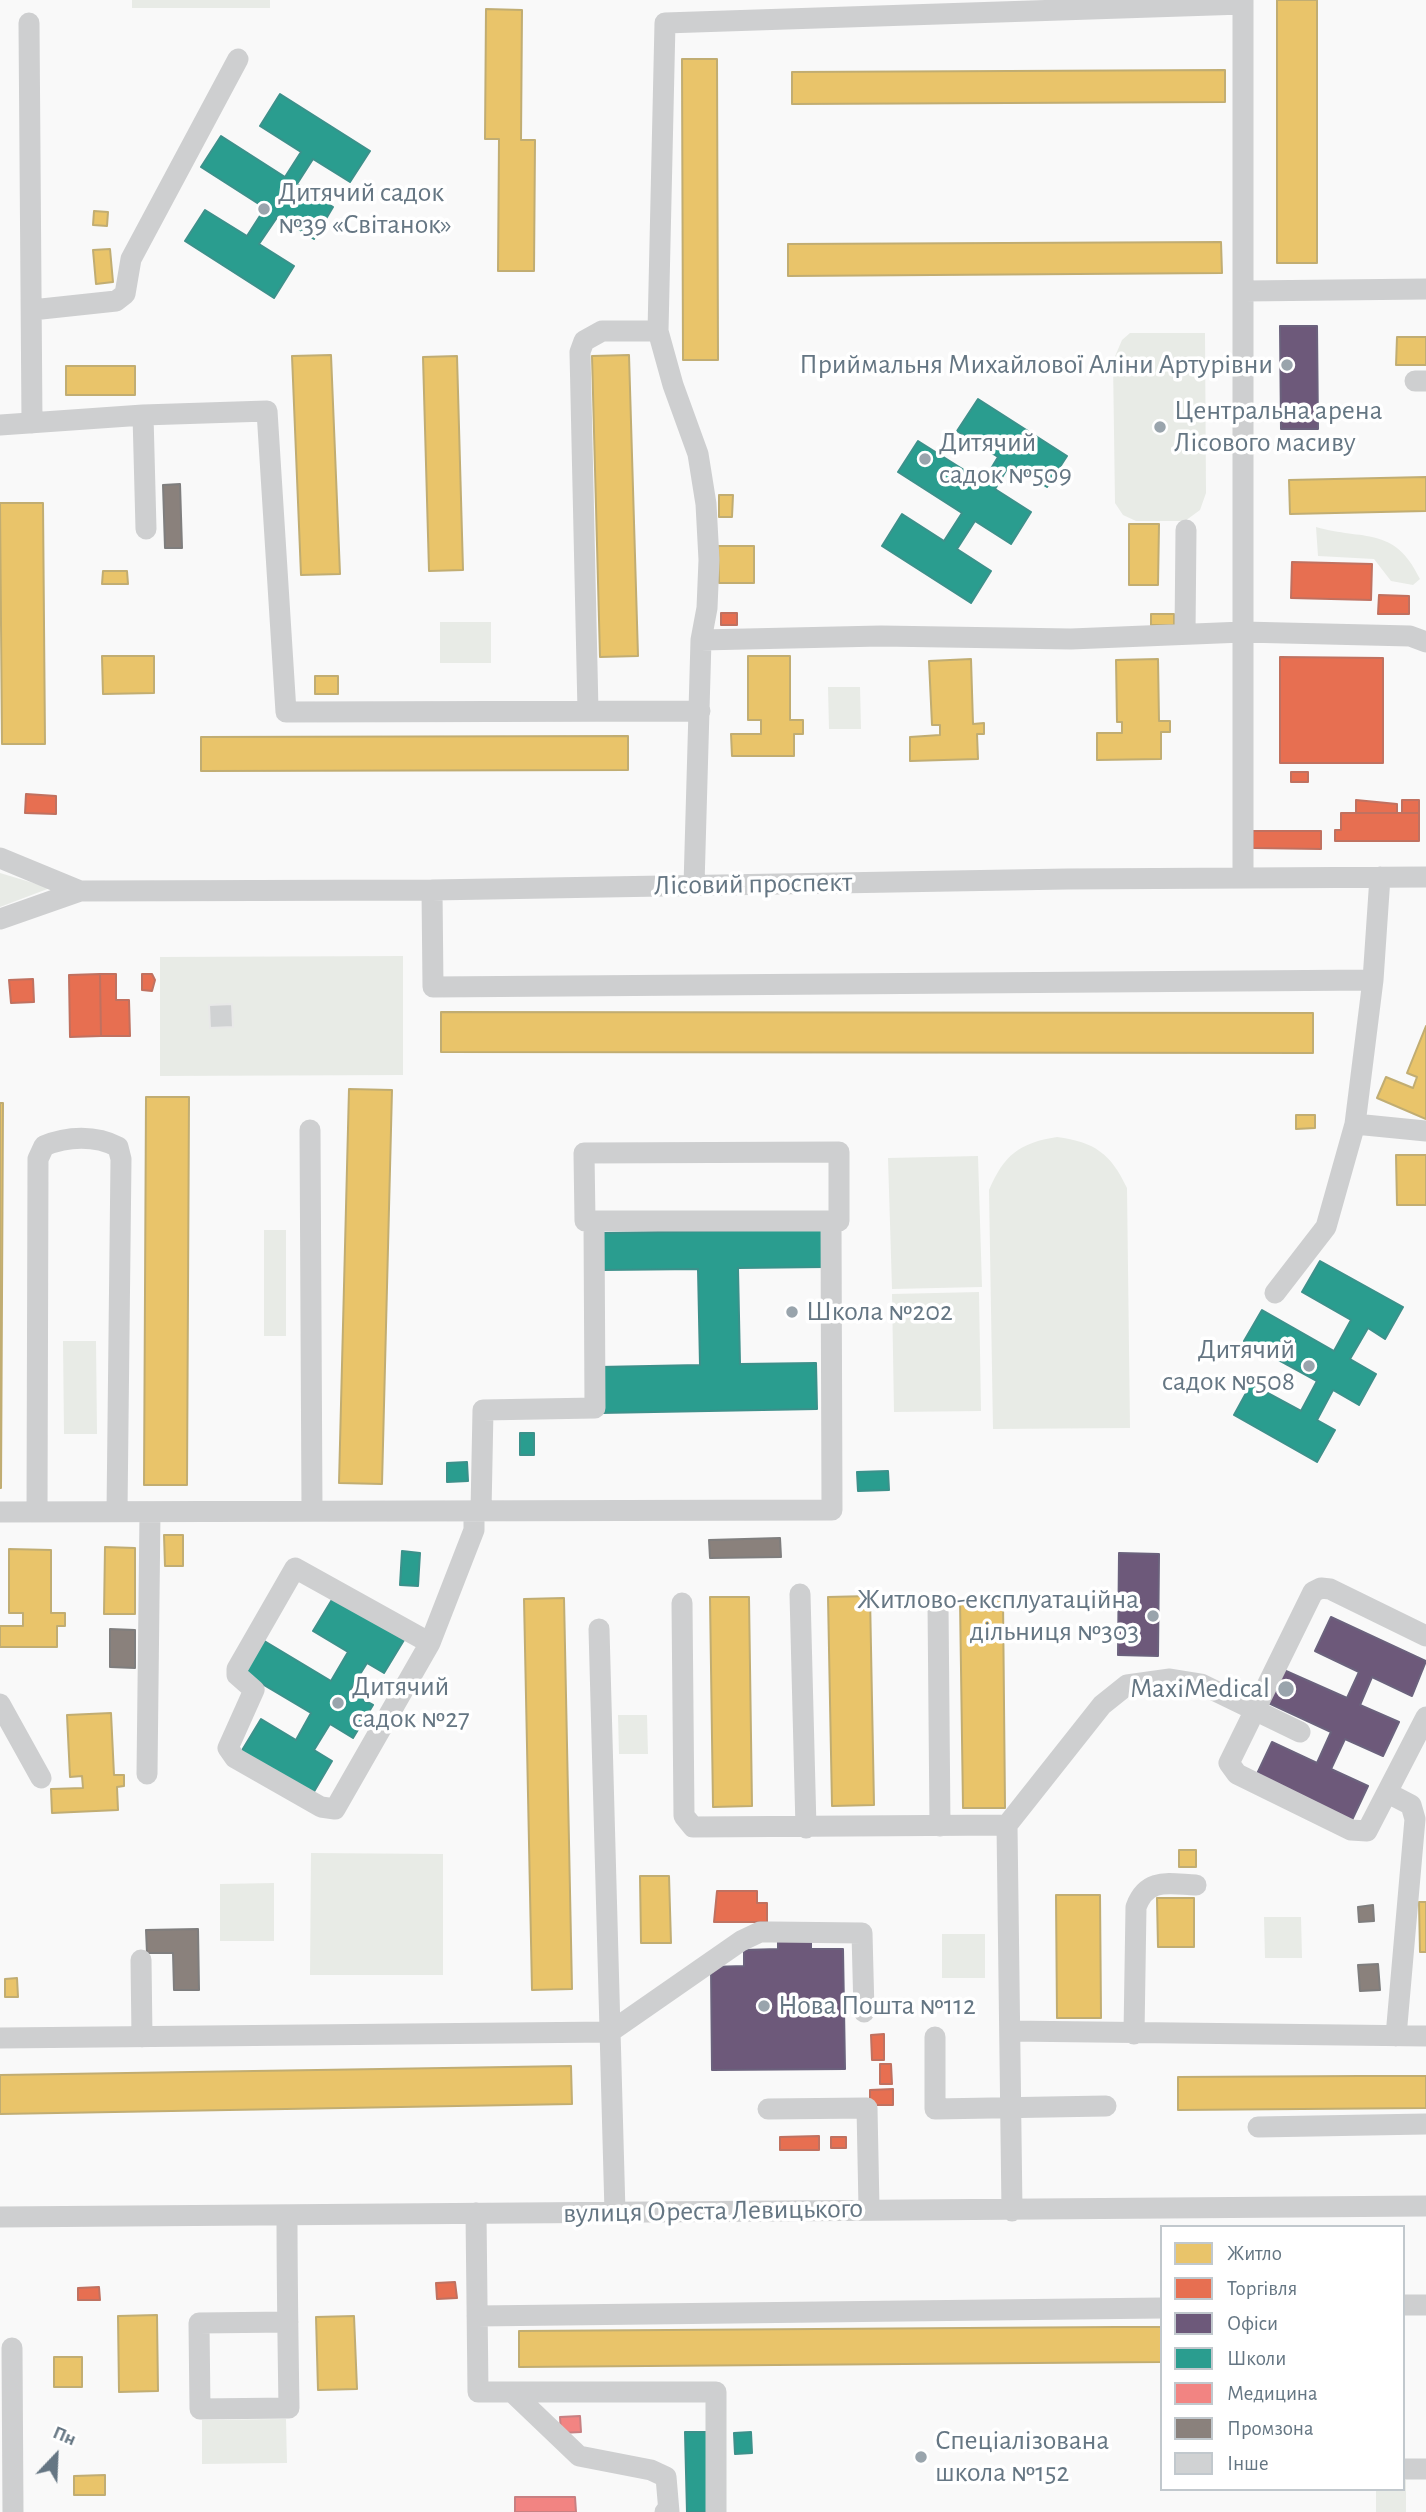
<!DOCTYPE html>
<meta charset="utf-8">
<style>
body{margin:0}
#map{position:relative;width:1426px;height:2512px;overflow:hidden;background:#f9f9f9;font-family:"Alegreya Sans",sans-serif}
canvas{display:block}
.legend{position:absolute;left:1160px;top:2225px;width:245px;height:266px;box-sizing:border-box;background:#fff;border:2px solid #c1c8cd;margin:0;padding:9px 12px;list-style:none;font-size:21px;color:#657683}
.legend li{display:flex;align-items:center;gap:14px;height:35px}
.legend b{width:35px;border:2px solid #c1c8cd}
.north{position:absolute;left:21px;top:2421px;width:70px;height:70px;-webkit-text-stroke:5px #fff;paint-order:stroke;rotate:23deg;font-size:19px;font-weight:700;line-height:28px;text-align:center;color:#657683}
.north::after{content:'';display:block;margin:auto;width:24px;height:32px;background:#657683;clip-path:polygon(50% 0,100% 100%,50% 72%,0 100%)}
</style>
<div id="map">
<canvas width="1426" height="2512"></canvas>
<ul class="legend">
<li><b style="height:19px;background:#e9c46a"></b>Житло</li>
<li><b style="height:19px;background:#e76f51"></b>Торгівля</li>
<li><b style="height:19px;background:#6d597a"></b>Офіси</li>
<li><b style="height:19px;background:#2a9d8f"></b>Школи</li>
<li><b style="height:19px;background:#f28482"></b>Медицина</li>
<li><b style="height:19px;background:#8a817c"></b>Промзона</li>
<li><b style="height:19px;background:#d0d2d3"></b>Інше</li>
</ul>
<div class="north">Пн</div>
</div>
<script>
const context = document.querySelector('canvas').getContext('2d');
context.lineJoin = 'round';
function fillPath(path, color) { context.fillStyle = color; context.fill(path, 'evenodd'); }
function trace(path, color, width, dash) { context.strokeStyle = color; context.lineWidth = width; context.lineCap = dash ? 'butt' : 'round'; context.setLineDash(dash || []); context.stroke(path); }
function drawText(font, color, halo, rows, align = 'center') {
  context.font = font + ' "Alegreya Sans",sans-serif'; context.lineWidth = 7; context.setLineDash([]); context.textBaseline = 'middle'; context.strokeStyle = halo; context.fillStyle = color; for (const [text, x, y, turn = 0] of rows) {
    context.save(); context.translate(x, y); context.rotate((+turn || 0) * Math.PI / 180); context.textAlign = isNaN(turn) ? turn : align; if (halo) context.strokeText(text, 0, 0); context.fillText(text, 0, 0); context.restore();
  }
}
fillPath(new Path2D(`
 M 132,0 L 270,0 L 270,8 L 132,8 Z
 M 1130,333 L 1205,333 L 1206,493 L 1200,510 L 1185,521 L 1136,521 L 1123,515 L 1115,503 L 1113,361 L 1122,340 Z
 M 1316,527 C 1364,541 1394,525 1420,579 L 1413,585 L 1391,581 L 1374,559 L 1318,556 Z
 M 440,622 L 491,622 L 491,663 L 440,663 Z
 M 828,687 L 860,687 L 861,729 L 829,729 Z
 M 0,873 L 50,888 L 0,907 Z
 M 403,956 L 403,1075 L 160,1076 L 160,957 Z
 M 1057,1137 C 1095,1142 1111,1154 1127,1188 L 1130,1428 L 993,1429 L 989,1190 C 1004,1155 1019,1143 1057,1137 Z
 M 978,1156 L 982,1287 L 892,1289 L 888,1158 Z
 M 264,1230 L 286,1230 L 286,1336 L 264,1336 Z
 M 979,1292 L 981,1411 L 894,1412 L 892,1294 Z
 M 63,1341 L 96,1341 L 97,1434 L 64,1434 Z
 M 618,1715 L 647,1715 L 648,1754 L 619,1754 Z
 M 311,1853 L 443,1854 L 443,1975 L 310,1975 Z
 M 274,1883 L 274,1941 L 220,1941 L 220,1884 Z
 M 1264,1917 L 1301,1917 L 1302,1958 L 1265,1958 Z
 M 942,1934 L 985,1934 L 985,1978 L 942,1978 Z
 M 286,2419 L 287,2463 L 202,2464 L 202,2420 Z
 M 1403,2480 L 1406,2480 L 1406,2512 L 1376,2512 L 1376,2489 L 1403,2489 Z`), '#e8ebe6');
const homes = new Path2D(`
 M 1277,0 L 1317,0 L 1317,263 L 1277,263 Z
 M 486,9 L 522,10 L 521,140 L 535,140 L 534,271 L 498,271 L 499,139 L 485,139 Z
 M 682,59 L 717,59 L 718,360 L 683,360 Z
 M 1225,70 L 1225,102 L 792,104 L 792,72 Z
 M 94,211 L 108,212 L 107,226 L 93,225 Z
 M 1221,242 L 1222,273 L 788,276 L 788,244 Z
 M 110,249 L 113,282 L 96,284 L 93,250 Z
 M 1397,337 L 1426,337 L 1426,365 L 1396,365 Z
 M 331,355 L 340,574 L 301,575 L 292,356 Z
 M 629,355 L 638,656 L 600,657 L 592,356 Z
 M 457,356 L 463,570 L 429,571 L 423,357 Z
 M 66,366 L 135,366 L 135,395 L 66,395 Z
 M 1426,477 L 1426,511 L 1290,514 L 1289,480 Z
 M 719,495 L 733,495 L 732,517 L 719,517 Z
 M 0,503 L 43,503 L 45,744 L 2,744 Z
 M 1129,524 L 1159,524 L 1158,585 L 1129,585 Z
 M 718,546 L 754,546 L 754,583 L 719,583 Z
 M 103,571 L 127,571 L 128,584 L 102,584 Z
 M 1151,614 L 1174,614 L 1174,625 L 1151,625 Z
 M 102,656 L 154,656 L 154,693 L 103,694 Z
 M 748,656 L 790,656 L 790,720 L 803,720 L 803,734 L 794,734 L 794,756 L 732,756 L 731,734 L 761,734 L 761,720 L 748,720 Z
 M 971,659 L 973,724 L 984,723 L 984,734 L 977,734 L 978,759 L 910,761 L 910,737 L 940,735 L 940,725 L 932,725 L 929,661 Z
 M 1158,659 L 1159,721 L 1170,721 L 1170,732 L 1161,732 L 1161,759 L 1097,760 L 1097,733 L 1122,733 L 1122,722 L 1117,722 L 1116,660 Z
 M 315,676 L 338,676 L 338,694 L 315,694 Z
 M 628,736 L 628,770 L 201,771 L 201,737 Z
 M 441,1012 L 1313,1013 L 1313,1053 L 441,1052 Z
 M 1426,1026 L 1426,1119 L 1377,1098 L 1386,1077 L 1413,1088 L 1417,1077 L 1407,1073 Z
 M 349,1089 L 392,1090 L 382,1484 L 339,1483 Z
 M 146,1097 L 189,1097 L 187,1485 L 144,1485 Z
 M 0,1103 L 3,1103 L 1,1488 L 0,1488 Z
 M 1296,1115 L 1315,1115 L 1315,1128 L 1296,1129 Z
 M 1396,1155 L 1426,1155 L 1426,1205 L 1397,1205 Z
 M 164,1535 L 183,1535 L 183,1566 L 165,1566 Z
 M 105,1547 L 135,1548 L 135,1614 L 104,1614 Z
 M 9,1549 L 51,1550 L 51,1613 L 65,1613 L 65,1626 L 57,1626 L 57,1647 L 0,1647 L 0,1626 L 23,1626 L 23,1613 L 9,1613 Z
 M 870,1596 L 874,1805 L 832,1806 L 828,1597 Z
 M 710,1597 L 749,1597 L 752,1806 L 713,1807 Z
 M 564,1598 L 572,1989 L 532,1990 L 524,1599 Z
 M 960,1599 L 1003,1599 L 1005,1808 L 963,1808 Z
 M 111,1713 L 114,1775 L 124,1775 L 124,1786 L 117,1787 L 118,1810 L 52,1813 L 51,1789 L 83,1788 L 82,1776 L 70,1777 L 67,1715 Z
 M 1179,1850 L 1196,1850 L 1196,1867 L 1179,1867 Z
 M 640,1876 L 669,1876 L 671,1943 L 641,1943 Z
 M 1056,1895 L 1100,1895 L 1101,2018 L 1057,2018 Z
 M 1157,1898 L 1194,1898 L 1194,1947 L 1158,1947 Z
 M 1419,1902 L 1426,1902 L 1426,1952 L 1420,1952 Z
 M 17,1978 L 18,1997 L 5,1997 L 5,1979 Z
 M 571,2066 L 572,2104 L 0,2114 L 0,2075 Z
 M 1360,2076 L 1426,2076 L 1426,2108 L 1178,2110 L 1178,2077 Z
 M 157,2315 L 158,2391 L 119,2392 L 118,2316 Z
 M 354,2316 L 357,2389 L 318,2390 L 316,2317 Z
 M 1116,2327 L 1162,2327 L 1162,2362 L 519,2367 L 519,2331 Z
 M 54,2357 L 82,2357 L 82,2387 L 54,2387 Z
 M 105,2475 L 105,2495 L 74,2495 L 74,2476 Z`);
fillPath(homes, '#e9c46a');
trace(homes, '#c1ad72', 2);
const shops = new Path2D(`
 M 1292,562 L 1372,564 L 1371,600 L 1291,598 Z
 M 1379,595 L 1409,596 L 1409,614 L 1378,614 Z
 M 721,613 L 737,613 L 737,625 L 721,625 Z
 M 1280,657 L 1383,658 L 1383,763 L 1280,763 Z
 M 1291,772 L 1308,772 L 1308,782 L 1291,782 Z
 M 26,794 L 56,796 L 56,814 L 25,813 Z
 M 1356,800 L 1397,804 L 1397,813 L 1356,813 Z
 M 1402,800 L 1419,800 L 1419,813 L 1402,813 Z
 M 1341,813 L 1419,813 L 1419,841 L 1335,841 L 1335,830 L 1341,830 Z
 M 1253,831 L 1321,831 L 1321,849 L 1253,848 Z
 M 100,974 L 101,1036 L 70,1037 L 69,975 Z
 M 100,974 L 116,974 L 116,1000 L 129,1000 L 130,1036 L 101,1036 Z
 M 142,974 L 152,974 L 155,980 L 152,991 L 142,990 Z
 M 33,979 L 34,1002 L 11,1003 L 9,980 Z
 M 717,1891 L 757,1891 L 757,1903 L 767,1903 L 767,1922 L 714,1922 Z
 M 884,2034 L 884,2060 L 872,2060 L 871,2035 Z
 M 880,2064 L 891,2064 L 892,2084 L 880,2084 Z
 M 893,2089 L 893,2105 L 870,2105 L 870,2090 Z
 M 819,2136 L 819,2150 L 780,2150 L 780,2137 Z
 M 831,2137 L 846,2137 L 846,2148 L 831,2148 Z
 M 455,2282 L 457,2298 L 437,2299 L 436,2283 Z
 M 99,2287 L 100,2300 L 78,2300 L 78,2288 Z`);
fillPath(shops, '#e76f51');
trace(shops, '#c07160', 2);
const offices = new Path2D(`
 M 1280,326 L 1317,326 L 1318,429 L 1281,429 Z
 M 1119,1553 L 1159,1554 L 1158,1656 L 1118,1655 Z
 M 1331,1617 L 1426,1661 L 1412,1696 L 1372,1677 L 1360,1705 L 1399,1722 L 1383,1756 L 1345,1739 L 1331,1769 L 1368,1786 L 1352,1820 L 1256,1776 L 1272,1742 L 1317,1763 L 1331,1732 L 1262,1700 L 1277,1667 L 1347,1698 L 1359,1672 L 1315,1651 Z
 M 778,1939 L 811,1939 L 811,1949 L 843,1949 L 845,2069 L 712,2070 L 711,1967 L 744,1966 L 744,1950 L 778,1949 Z`);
fillPath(offices, '#6d597a');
trace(offices, '#6b627d', 2);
const schools = new Path2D(`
 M 280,94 L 370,151 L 350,182 L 313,159 L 297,184 L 333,207 L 314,239 L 278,216 L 259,244 L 294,266 L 274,298 L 185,241 L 205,210 L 247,236 L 265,208 L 201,167 L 221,136 L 285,177 L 301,152 L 260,126 Z
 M 978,399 L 1067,456 L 1047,487 L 1010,464 L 995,489 L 1031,512 L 1011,544 L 975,521 L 957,549 L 991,571 L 971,603 L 882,546 L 902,514 L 944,541 L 962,513 L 898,472 L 918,441 L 983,482 L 998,457 L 957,431 Z
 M 824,1229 L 825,1267 L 738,1268 L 740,1364 L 816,1363 L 817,1409 L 600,1413 L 599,1367 L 700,1365 L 698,1269 L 603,1270 L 603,1233 Z
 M 1320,1261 L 1403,1307 L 1385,1339 L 1368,1328 L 1350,1359 L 1376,1374 L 1359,1405 L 1333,1390 L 1317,1420 L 1335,1430 L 1317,1462 L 1234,1415 L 1251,1384 L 1301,1411 L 1317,1381 L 1244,1341 L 1262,1310 L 1334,1351 L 1351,1320 L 1302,1292 Z
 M 520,1433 L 534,1433 L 534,1455 L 520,1455 Z
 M 467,1462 L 468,1481 L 447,1482 L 447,1463 Z
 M 888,1471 L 889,1490 L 858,1491 L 857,1472 Z
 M 402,1551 L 420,1553 L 418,1586 L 400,1585 Z
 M 333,1598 L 404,1640 L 384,1673 L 367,1663 L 349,1692 L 373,1705 L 353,1738 L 330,1724 L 314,1750 L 332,1761 L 312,1795 L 241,1752 L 261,1719 L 296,1740 L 311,1713 L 242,1672 L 261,1639 L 331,1681 L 348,1652 L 313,1631 Z
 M 685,2432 L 709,2432 L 711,2512 L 687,2512 Z
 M 751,2432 L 752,2453 L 735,2454 L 734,2433 Z`);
fillPath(schools, '#2a9d8f');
trace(schools, '#3c918b', 2);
const health = new Path2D(`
 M 580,2416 L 581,2432 L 561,2433 L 560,2417 Z
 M 515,2497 L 575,2497 L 576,2512 L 515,2512 Z`);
fillPath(health, '#f28482');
trace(health, '#c88082', 2);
const industry = new Path2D(`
 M 180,484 L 182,548 L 165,548 L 163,485 Z
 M 780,1538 L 781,1557 L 710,1558 L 709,1540 Z
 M 110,1629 L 135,1630 L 135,1668 L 110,1667 Z
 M 1373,1905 L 1374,1921 L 1359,1922 L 1358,1907 Z
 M 198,1929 L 199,1990 L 174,1990 L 173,1953 L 147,1953 L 146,1930 Z
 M 1378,1964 L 1380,1990 L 1360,1991 L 1358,1965 Z`);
fillPath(industry, '#8a817c');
trace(industry, '#7f7e7e', 2);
const building = new Path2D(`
 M 232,1004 L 233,1027 L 210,1028 L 209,1005 Z`);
fillPath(building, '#d0d2d3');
trace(building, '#e8e8e8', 2);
trace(new Path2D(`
 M 29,23 L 32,423
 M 1245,291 L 1426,289
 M 32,310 L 116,301 L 125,294 L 131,259 L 238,59
 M 1415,381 L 1426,381
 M 143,415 L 146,529
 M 0,425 L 143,415 L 267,411 L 286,712 L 700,711
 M 1185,634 L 1186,530
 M 701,640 L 881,636 L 1071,639 L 1243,632 L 1410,636 L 1426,642
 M 588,711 L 580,352 L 584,341 L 602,331 L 658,331
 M 0,858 L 80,891
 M 1243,877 L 1243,0
 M 1380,877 L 1373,980 L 1355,1124 L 1426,1131
 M 694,885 L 701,640 L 707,608 L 709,560 L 706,504 L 698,454 L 673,385 L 658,331 L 665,23 L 1243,4
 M 432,890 L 433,987 L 1373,980
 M 0,919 L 80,891 L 432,890 L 1067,879 L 1426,877
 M 310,1130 L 312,1511
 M 839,1152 L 839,1221 L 585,1221 L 584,1153 Z
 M 1275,1293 L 1326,1227 L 1355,1124
 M 481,1511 L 483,1410 L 595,1408 L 594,1221
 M 0,1512 L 832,1510 L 831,1221
 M 37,1512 L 38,1159 L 44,1146 C 67,1136 96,1135 118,1147 L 121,1159 L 117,1511
 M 295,1568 L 430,1643 L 335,1809 L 321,1807 L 235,1758 L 228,1748 L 254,1690 L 237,1675 L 237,1669 Z
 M 800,1594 L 806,1828
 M 682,1603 L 684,1816 L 693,1827 L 1007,1825
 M 938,1603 L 940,1826
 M 599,1629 L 615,2212
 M 1426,1636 L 1330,1589 L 1321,1588 L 1313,1592 L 1229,1763 L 1237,1774 L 1351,1830 L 1367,1831 L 1426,1717
 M 430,1643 L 474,1530 L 474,1511
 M 0,1704 L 41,1778
 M 147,1774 L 150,1512
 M 1388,1793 L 1411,1805 L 1415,1819 L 1396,2036
 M 141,1960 L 142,2037
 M 1010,2031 L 1426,2036
 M 1134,2034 L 1136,1907 C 1147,1877 1169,1884 1196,1885
 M 935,2037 L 935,2109 L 1106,2106
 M 0,2038 L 610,2032 L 741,1941 L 760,1932 L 772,1932 L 862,1933 L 864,2012
 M 768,2109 L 867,2108 L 869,2208
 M 1258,2127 L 1426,2124
 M 1012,2211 L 1007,1825 L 1102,1705 L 1127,1685 L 1170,1679 L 1201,1684 L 1300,1732
 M 476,2213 L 478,2392 L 716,2392 L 716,2512
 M 287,2216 C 287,2280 288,2344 289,2408 L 200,2409 L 199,2323 L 288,2322
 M 0,2217 L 1426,2206
 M 1403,2305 L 1426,2305
 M 477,2316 L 1162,2308
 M 12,2348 L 13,2512
 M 512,2392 L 579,2456 L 651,2470 L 666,2477 L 669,2512 L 665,2512
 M 1403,2469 L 1426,2469`), '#cecfd0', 21);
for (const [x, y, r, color] of [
 [264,209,7,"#99a4ac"],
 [1287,365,7,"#99a4ac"],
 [1160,427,7,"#99a4ac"],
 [925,459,7,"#99a4ac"],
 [792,1312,7,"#99a4ac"],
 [1309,1366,7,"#99a4ac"],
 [1153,1616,7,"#99a4ac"],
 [1286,1689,9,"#99a4ac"],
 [338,1703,7,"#99a4ac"],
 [764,2006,7,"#99a4ac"],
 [921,2457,7,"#99a4ac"]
]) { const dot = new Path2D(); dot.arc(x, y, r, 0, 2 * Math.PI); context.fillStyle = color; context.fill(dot); trace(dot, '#fff', 2.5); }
drawText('28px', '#657683', '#fff', [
 ["Дитячий садок",278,193],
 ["№39 «Світанок»",278,225],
 ["Приймальня Михайлової Аліни Артурівни",1273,365,"right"],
 ["Центральна арена",1174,411],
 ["Лісового масиву",1174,443],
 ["Дитячий",939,443],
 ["садок №509",939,475],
 ["Школа №202",806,1312],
 ["Дитячий",1295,1350,"right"],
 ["садок №508",1295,1382,"right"],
 ["Житлово-експлуатаційна",1139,1600,"right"],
 ["дільниця №303",1139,1632,"right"],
 ["Дитячий",352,1687],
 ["садок №27",352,1719],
 ["MaxiMedical",1270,1689,"right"],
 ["Нова Пошта №112",778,2006],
 ["Спеціалізована",935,2441],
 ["школа №152",935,2473]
], 'left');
drawText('28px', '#657683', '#fff', [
 ["Лісовий проспект",753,884,-1],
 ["вулиця Ореста Левицького",713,2211,-1]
]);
</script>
